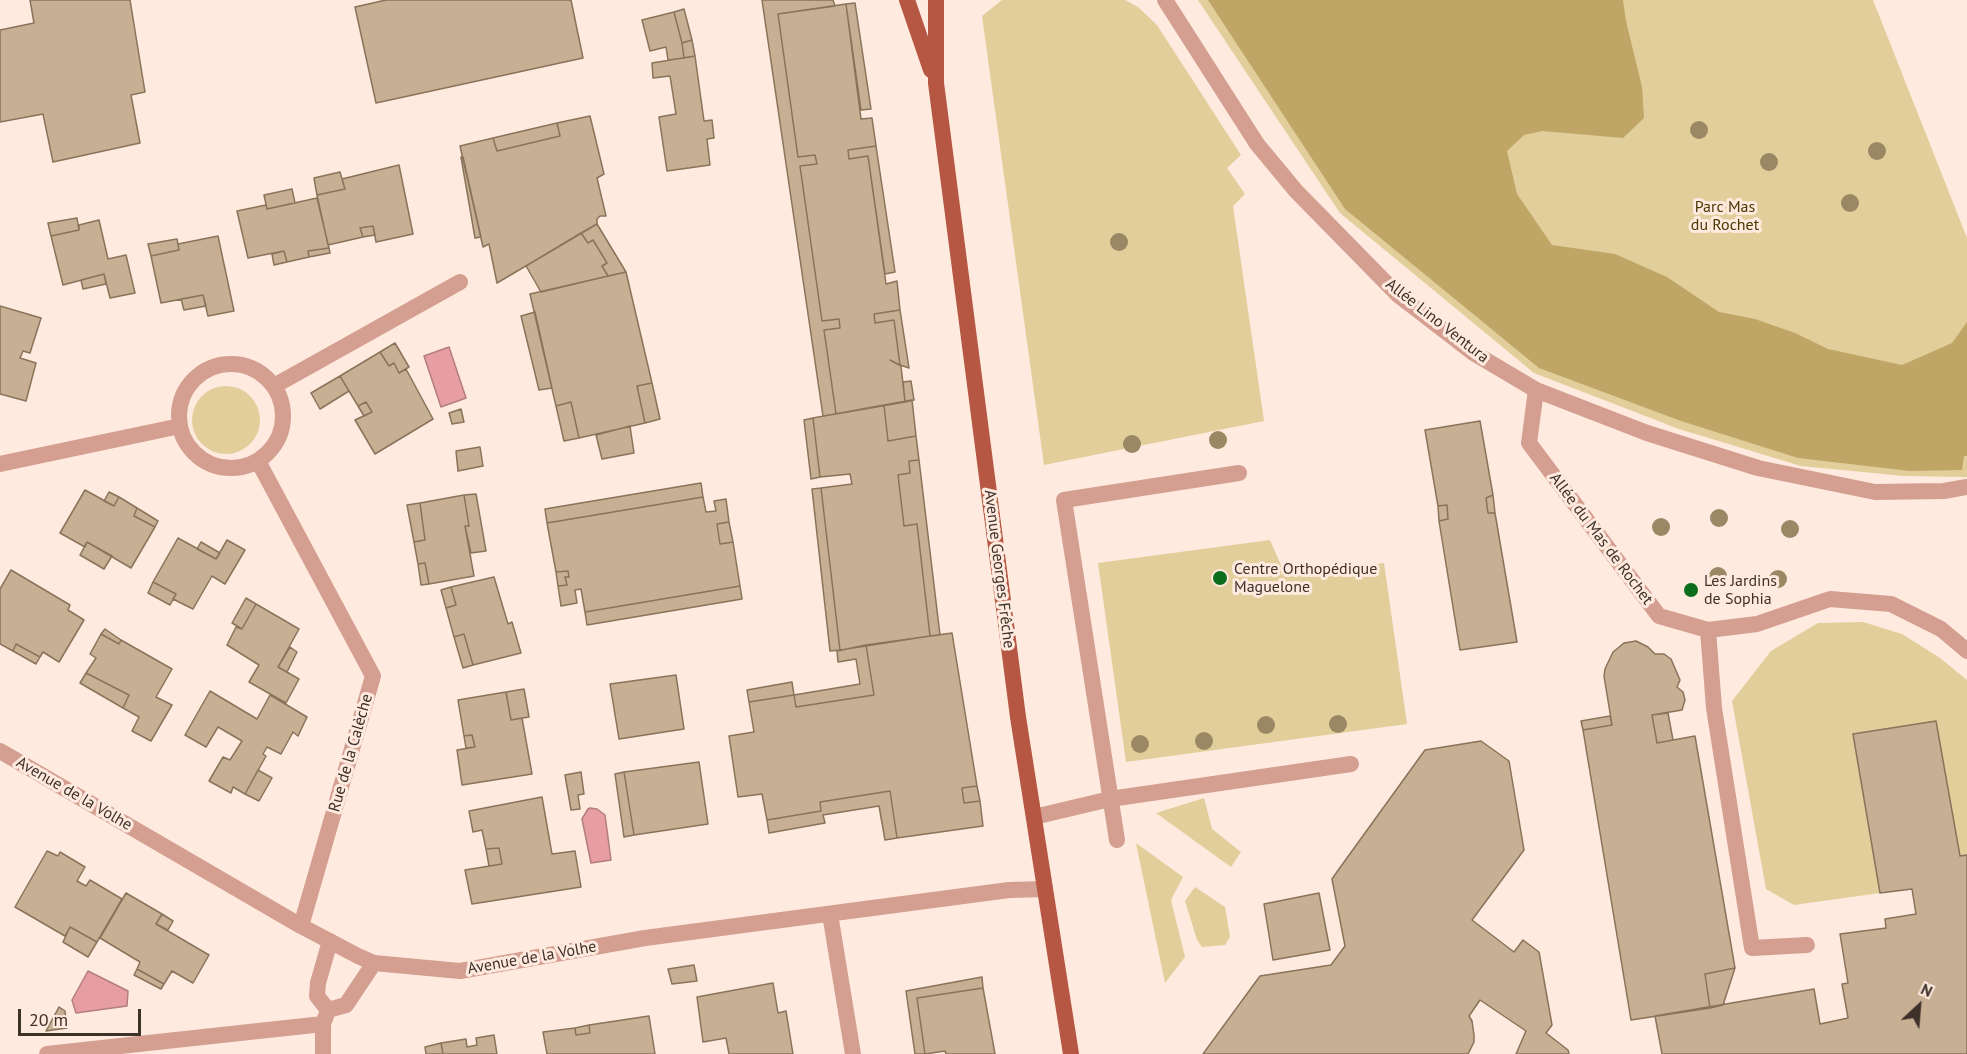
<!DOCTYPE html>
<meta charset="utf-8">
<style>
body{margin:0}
#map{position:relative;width:1967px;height:1054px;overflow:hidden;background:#feeade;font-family:"PT Sans",sans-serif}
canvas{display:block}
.north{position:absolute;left:1889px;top:976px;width:60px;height:60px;-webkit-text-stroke:4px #feeade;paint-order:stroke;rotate:26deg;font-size:16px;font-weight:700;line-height:24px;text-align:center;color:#3e312a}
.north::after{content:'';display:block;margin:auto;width:21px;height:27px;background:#3e312a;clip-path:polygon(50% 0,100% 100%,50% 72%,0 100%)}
.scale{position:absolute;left:18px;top:1009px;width:123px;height:27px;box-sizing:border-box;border:3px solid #3e312a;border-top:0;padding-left:8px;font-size:18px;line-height:21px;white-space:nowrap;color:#3e312a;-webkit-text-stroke:4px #feeade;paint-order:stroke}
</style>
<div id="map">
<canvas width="1967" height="1054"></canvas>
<div class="north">N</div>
<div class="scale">20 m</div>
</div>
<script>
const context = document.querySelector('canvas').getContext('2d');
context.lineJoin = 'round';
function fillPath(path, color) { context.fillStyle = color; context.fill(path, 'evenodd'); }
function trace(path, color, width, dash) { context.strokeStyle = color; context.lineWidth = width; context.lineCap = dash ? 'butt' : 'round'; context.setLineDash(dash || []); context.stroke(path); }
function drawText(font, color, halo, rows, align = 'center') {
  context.font = font + ' "PT Sans",sans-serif'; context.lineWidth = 6; context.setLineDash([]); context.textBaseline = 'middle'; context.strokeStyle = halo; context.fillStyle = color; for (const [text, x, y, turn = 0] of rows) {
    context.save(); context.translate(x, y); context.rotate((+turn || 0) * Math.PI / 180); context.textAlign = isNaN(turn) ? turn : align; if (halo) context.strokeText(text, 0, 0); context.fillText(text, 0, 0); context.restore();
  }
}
fillPath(new Path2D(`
 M 1002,0 L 1125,0 L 1138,7 L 1157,25 L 1241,155 L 1227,168 L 1245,194 L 1233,206 L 1264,421 L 1044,465 L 982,16 Z
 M 1198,0 L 1873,0 L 1967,238 L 1967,477 L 1904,476 L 1801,466 L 1679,429 L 1534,373 L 1340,213 Z
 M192 420a34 34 0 1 1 68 0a34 34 0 1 1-68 0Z
 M 1270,540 L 1286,577 L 1384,563 L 1407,724 L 1126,762 L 1098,563 Z
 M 1863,622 L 1902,634 L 1940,658 L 1967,680 L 1967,855 L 1960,856 L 1853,735 L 1880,893 L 1794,905 L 1766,889 L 1732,701 L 1771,651 L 1818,623 Z
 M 1204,798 L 1212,829 L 1241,852 L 1231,867 L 1156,813 Z
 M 1136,843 L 1183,877 L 1171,900 L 1185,957 L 1165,983 Z
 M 1195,887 L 1225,907 L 1230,937 L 1225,945 L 1202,947 L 1197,940 L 1185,901 Z`), '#e2ce9a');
fillPath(new Path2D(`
 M 1208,0 L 1623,0 L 1626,21 L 1642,87 L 1644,118 L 1623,138 L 1542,131 L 1524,135 L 1507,151 L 1517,194 L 1552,245 L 1615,254 L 1667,277 L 1719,312 L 1755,319 L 1795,333 L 1828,349 L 1902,365 L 1952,343 L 1967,322 L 1967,456 L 1964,456 L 1962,470 L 1910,471 L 1798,458 L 1681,421 L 1539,368 L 1345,209 Z`), '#bfa666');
const water = new Path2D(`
 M 449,347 L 466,398 L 441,407 L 424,356 Z
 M 590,808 L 597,809 L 605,815 L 611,860 L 591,863 L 582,819 L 588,809 Z
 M 88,971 L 128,991 L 127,1006 L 76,1013 L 72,1000 Z`);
fillPath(water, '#e79ea2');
trace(water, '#b47d7e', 1.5);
const building = new Path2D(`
 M 30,0 L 130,0 L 145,92 L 131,95 L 140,143 L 53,162 L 43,114 L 0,122 L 0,30 L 34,23 Z
 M 386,0 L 571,0 L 583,58 L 376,103 L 355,7 Z
 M 762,0 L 833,0 L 835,6 L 778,14 L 798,157 L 815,155 L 817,164 L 800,166 L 822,321 L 839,319 L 840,328 L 824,330 L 836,414 L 823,416 Z
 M 855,3 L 871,109 L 861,110 L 846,4 Z
 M 846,4 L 861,119 L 872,118 L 876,146 L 848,150 L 849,159 L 868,156 L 886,284 L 897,281 L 900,310 L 874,314 L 875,323 L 894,320 L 900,365 L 890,360 L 901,366 L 905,402 L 836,414 L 824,330 L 840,328 L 839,319 L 822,321 L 800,166 L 817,164 L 815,155 L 798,157 L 778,14 Z
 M 684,9 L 692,40 L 682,43 L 674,12 Z
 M 674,12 L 682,43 L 684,58 L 668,60 L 666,47 L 650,51 L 642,20 Z
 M 692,40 L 695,56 L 684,58 L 682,43 Z
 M 695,56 L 704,121 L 712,120 L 714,138 L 707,139 L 710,165 L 667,171 L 659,117 L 676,114 L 670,76 L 653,78 L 652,63 Z
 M 590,116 L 604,174 L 597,178 L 606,216 L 600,216 L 597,219 L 597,224 L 497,283 L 489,244 L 483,247 L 460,146 L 493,138 L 497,151 L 560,136 L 557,123 Z
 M 557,123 L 560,136 L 497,151 L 493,138 Z
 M 876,146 L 895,272 L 885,274 L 868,156 L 849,159 L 848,150 Z
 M 461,157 L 463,157 L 481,237 L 475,238 Z
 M 399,165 L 413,234 L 376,242 L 373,226 L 360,228 L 363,237 L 328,245 L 317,195 L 345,189 L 342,179 Z
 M 340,172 L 345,189 L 317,195 L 314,178 Z
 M 292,189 L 295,203 L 267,209 L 264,195 Z
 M 317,198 L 329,248 L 308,251 L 309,257 L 287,262 L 284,251 L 248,258 L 237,211 L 266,205 L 267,209 Z
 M 77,218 L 79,230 L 51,236 L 48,223 Z
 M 99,220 L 108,259 L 126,255 L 135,293 L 110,298 L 104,274 L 63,285 L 51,236 L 79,230 L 79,225 Z
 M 597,224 L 626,272 L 608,276 L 602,266 L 607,263 L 593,240 L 588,243 L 581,233 Z
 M 373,226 L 375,235 L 363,237 L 360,228 Z
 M 581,233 L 588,243 L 593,240 L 607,263 L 602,266 L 608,276 L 541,292 L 526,266 Z
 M 218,236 L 234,311 L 208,316 L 203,295 L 161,303 L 151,256 L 179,250 L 178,244 Z
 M 177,239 L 179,250 L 151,256 L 148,244 Z
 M 329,248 L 330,253 L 309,257 L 308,251 Z
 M 284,251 L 287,262 L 274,265 L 272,254 Z
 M 626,272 L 652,383 L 637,386 L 645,423 L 579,438 L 571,402 L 556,406 L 530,294 Z
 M 104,274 L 106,284 L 83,289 L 81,280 Z
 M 203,295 L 206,306 L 184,310 L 181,299 Z
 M 0,306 L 41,318 L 30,353 L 23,351 L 20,358 L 36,363 L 26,401 L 0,394 Z
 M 900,310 L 909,368 L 900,365 L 894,320 L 875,323 L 874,314 Z
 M 535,312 L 552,388 L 539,390 L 521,316 Z
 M 395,343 L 409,367 L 399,373 L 394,363 L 389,366 L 380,352 Z
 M 380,352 L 389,366 L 394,363 L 399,373 L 406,369 L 433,419 L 375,454 L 355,420 L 372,412 L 366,402 L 358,406 L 340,376 Z
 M 340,376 L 349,391 L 320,409 L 311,393 Z
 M 911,381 L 914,400 L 905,402 L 903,382 Z
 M 652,383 L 660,419 L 645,423 L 637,386 Z
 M 912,400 L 916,436 L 888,441 L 884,405 Z
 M 366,402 L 372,412 L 364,416 L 358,406 Z
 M 571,402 L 579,438 L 564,441 L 556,406 Z
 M 884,405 L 888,441 L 916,436 L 919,460 L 909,461 L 910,473 L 898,475 L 904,526 L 917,524 L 930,636 L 840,650 L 821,488 L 852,484 L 850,474 L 820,477 L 813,418 Z
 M 461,409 L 464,422 L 452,424 L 449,413 Z
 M 813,418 L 820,477 L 811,479 L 804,420 Z
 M 1480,421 L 1493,495 L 1486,498 L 1488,513 L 1495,513 L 1517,642 L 1460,650 L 1439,521 L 1448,519 L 1447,505 L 1438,506 L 1425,430 Z
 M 630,426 L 634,453 L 602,459 L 596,435 Z
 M 480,447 L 483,466 L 458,471 L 456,451 Z
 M 919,460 L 940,635 L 930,636 L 917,524 L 904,526 L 898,475 L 910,473 L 909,461 Z
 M 701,483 L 703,497 L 547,523 L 545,509 Z
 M 821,488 L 840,650 L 830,651 L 812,489 Z
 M 85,490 L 114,506 L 119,497 L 137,508 L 134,516 L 155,527 L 131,568 L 87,542 L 85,547 L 60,533 Z
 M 109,492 L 119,497 L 114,506 L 104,501 Z
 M 476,494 L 486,551 L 471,553 L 465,526 L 469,526 L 464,495 Z
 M 464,495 L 469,526 L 465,526 L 474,576 L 429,584 L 425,563 L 418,564 L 414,542 L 425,540 L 420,503 Z
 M 1493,495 L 1495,513 L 1488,513 L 1486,498 Z
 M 703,497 L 706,512 L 716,511 L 714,501 L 726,499 L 729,522 L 717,524 L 720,544 L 733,542 L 740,586 L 585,612 L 581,589 L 575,590 L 577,603 L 561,606 L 558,586 L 567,585 L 565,577 L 569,577 L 568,571 L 556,572 L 547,523 Z
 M 420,503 L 425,540 L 414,542 L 407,505 Z
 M 1447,505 L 1448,519 L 1439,521 L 1438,506 Z
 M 137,508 L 158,521 L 155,527 L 134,516 Z
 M 729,522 L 733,542 L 720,544 L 717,524 Z
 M 178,538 L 216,559 L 227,540 L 245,550 L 225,584 L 212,576 L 193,609 L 173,599 L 176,594 L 153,582 Z
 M 87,542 L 112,556 L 104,569 L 80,555 Z
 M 201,542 L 220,553 L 216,559 L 197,549 Z
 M 425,563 L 429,584 L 421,585 L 418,564 Z
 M 11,570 L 70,605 L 68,610 L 84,620 L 59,662 L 43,652 L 40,657 L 16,644 L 13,651 L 0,644 L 0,589 Z
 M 568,571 L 569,577 L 565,577 L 567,585 L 558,586 L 556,572 Z
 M 494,577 L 508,624 L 512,622 L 521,653 L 473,665 L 464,634 L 454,637 L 446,608 L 456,605 L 451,587 Z
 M 153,582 L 176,594 L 170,605 L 148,593 Z
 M 740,586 L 742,599 L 587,625 L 585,612 Z
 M 451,587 L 456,605 L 446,608 L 441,590 Z
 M 246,598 L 256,604 L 242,629 L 232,623 Z
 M 256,604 L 299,629 L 278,667 L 299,679 L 286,703 L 249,682 L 259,665 L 227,645 L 236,627 L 242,629 Z
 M 105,629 L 121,640 L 119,644 L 101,634 Z
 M 952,633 L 977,786 L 962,788 L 964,803 L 980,801 L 983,826 L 897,838 L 890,791 L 820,802 L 821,811 L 767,820 L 762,794 L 738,797 L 729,736 L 754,732 L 749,702 L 794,695 L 796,707 L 874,695 L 866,645 Z
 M 101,634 L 119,644 L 121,640 L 172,669 L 156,697 L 172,705 L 151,741 L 132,731 L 139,717 L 123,708 L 129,695 L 86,673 L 96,658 L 90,654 Z
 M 464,634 L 473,665 L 463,668 L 454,637 Z
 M 1636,641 L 1648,647 L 1655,654 L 1664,654 L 1671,659 L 1680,680 L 1677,687 L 1683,692 L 1685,700 L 1682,710 L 1652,715 L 1657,743 L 1695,736 L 1735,968 L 1705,974 L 1710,1008 L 1631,1020 L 1583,730 L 1612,725 L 1604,676 L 1605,669 L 1613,652 L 1624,643 Z
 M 16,644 L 40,657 L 36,664 L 13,651 Z
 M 866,645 L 874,695 L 796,707 L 794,695 L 860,684 L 856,659 L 838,662 L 837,651 Z
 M 290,647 L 297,652 L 287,672 L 278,667 Z
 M 86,673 L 129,695 L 123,708 L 80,683 Z
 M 676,675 L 684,729 L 619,739 L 610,684 Z
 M 792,682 L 794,695 L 749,702 L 747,690 Z
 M 524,689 L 529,717 L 511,720 L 506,692 Z
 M 210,691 L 257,719 L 270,695 L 307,717 L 298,736 L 293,732 L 281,754 L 267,747 L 263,754 L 266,756 L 245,794 L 233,787 L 231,793 L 209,781 L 223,757 L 230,760 L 242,741 L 218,727 L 206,747 L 185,735 Z
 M 506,692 L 511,720 L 522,718 L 532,774 L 462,785 L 457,750 L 475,747 L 472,735 L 464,736 L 458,700 Z
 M 1668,713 L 1673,740 L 1657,743 L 1652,715 Z
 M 1610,716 L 1612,725 L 1583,730 L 1581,721 Z
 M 1936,721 L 1960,856 L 1967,855 L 1967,1054 L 1662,1054 L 1655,1016 L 1814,989 L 1820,1024 L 1848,1018 L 1842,984 L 1848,983 L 1840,934 L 1886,928 L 1885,919 L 1916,914 L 1912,889 L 1880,893 L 1853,734 Z
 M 472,735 L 475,747 L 466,748 L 464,736 Z
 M 1481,741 L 1509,761 L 1524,850 L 1472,920 L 1514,952 L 1523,940 L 1539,952 L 1552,1025 L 1546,1033 L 1568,1050 L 1569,1054 L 1516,1054 L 1526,1031 L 1480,1000 L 1469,1016 L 1472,1021 L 1474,1035 L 1474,1042 L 1468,1054 L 1203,1054 L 1260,976 L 1331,965 L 1345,946 L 1332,879 L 1339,869 L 1425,750 Z
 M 699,762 L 708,824 L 634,835 L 624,772 Z
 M 258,770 L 272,778 L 259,801 L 245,794 Z
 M 581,772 L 584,794 L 578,795 L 580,809 L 571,810 L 565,775 Z
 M 624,772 L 634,835 L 624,837 L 615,774 Z
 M 977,786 L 980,801 L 964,803 L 962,788 Z
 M 890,791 L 897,838 L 885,840 L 879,806 L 823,815 L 825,823 L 769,833 L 767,820 L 821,811 L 820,802 Z
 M 542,797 L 552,854 L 575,851 L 581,887 L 472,904 L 465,870 L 502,864 L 499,848 L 486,849 L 482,830 L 473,832 L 469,811 Z
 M 499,848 L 502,864 L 489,866 L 486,849 Z
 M 47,851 L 58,856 L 60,852 L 85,867 L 77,881 L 86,886 L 90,880 L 122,899 L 97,942 L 70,927 L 65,936 L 15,907 Z
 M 126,893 L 162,914 L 156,924 L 209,955 L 193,983 L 172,971 L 164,984 L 137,969 L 140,962 L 100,938 Z
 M 1319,893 L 1330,950 L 1273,960 L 1264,904 Z
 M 162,914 L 173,921 L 168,930 L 156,924 Z
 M 70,927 L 97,942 L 88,957 L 63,942 Z
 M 694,965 L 697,981 L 672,984 L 668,969 Z
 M 1735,968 L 1723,1005 L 1710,1008 L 1705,974 Z
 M 137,969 L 164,984 L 161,989 L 134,975 Z
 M 982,977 L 983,988 L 917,998 L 925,1054 L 915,1054 L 906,991 Z
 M 773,983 L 778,1013 L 786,1011 L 793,1054 L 729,1054 L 726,1038 L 703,1042 L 697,997 Z
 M 983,988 L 995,1054 L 946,1054 L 945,1051 L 925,1054 L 917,998 Z
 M 59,1007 L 65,1011 L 67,1028 L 46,1031 Z
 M 649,1016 L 655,1054 L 547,1054 L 543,1032 L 575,1028 L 576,1035 L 590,1033 L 589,1025 Z
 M 589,1025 L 590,1033 L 576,1035 L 575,1028 Z
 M 494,1035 L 497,1054 L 443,1054 L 441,1043 L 466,1039 L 467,1047 L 477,1045 L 476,1038 Z
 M 441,1043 L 443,1054 L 426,1054 L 425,1047 Z`);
fillPath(building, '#c7af94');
trace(building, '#89735a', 1.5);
trace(new Path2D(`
 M 1536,390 L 1529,443 L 1659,616 L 1708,630 L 1757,624 L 1830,599 L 1891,604 L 1941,629 L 1967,651
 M 1708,630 L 1714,708 L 1752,948 L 1807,945
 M 1034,817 L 1110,799 L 1351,764
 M 1117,840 L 1064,500 L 1239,473`), '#d49e91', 16);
trace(new Path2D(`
 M 1165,0 L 1257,144 L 1296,191 L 1398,295 L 1472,352 L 1536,390 L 1647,433 L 1758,468 L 1875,492 L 1944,491 L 1967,487
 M179 416a52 52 0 1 1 104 0a52 52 0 1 1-104 0Z
 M 274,386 L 460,282
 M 258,461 L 373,676 L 301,926
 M 0,464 L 180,426
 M 0,751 L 301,926 L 358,956 L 374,963 L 460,971 L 645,938 L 1009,890 L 1045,889
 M 830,914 L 853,1054
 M 328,1010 L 317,996 L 318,983 L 330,941
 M 328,1010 L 346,1005 L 374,963
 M 47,1054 L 323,1024
 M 323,1054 L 323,1024 L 326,1016`), '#d49e91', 16);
trace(new Path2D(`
 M 907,0 L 931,70
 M 936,0 L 936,83 L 1018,717 L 1071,1054`), '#b55742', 16);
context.fillStyle = '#9a8864';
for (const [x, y] of [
 [1699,130],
 [1877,151],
 [1769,162],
 [1850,203],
 [1119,242],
 [1218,440],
 [1132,444],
 [1719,518],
 [1661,527],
 [1790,529],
 [1718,576],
 [1778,579],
 [1338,724],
 [1266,725],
 [1204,741],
 [1140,744]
]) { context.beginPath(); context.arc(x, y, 9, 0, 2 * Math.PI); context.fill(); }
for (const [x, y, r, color] of [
 [1220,578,8,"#0c6d1a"],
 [1691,590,8,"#0c6d1a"]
]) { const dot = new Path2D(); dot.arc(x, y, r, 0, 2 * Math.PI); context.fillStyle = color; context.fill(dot); trace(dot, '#feeade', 2); }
drawText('16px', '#483700', '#feeade', [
 ["Parc Mas",1725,207],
 ["du Rochet",1725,225]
]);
drawText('16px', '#3e312a', '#feeade', [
 ["Allée Lino Ventura",1437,321,38],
 ["Allée du Mas de Rochet",1601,539,53],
 ["Avenue Georges Frêche",999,569,83],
 ["Rue de la Calèche",351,753,-74],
 ["Avenue de la Volhe",74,794,30],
 ["Avenue de la Volhe",532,958,-10]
]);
drawText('16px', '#3e312a', '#feeade', [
 ["Centre Orthopédique",1234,569],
 ["Maguelone",1234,587],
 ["Les Jardins",1704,581],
 ["de Sophia",1704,599]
], 'left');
</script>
